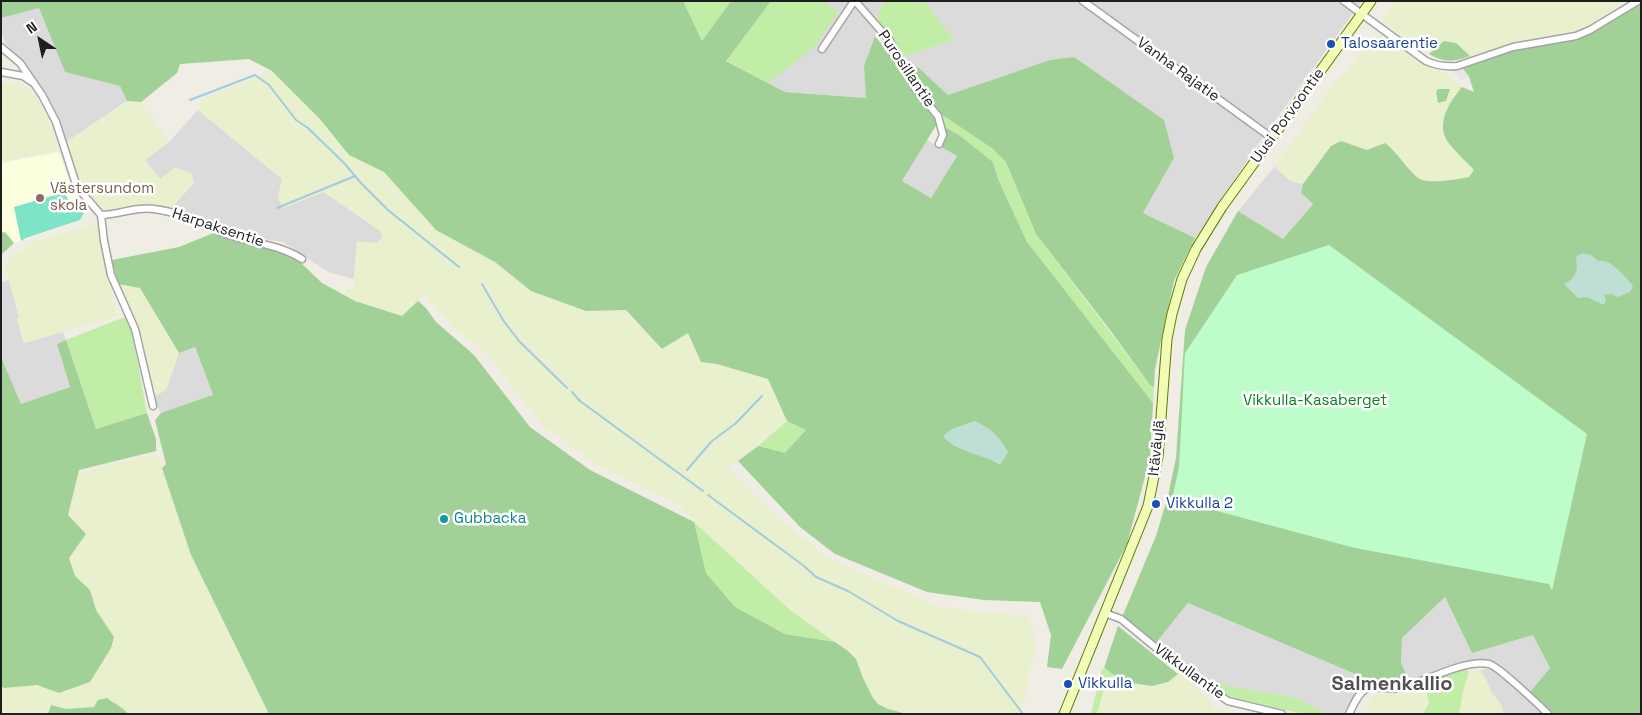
<!DOCTYPE html>
<meta charset="utf-8">
<style>
body{margin:0}
#map{position:relative;width:1642px;height:715px;overflow:hidden;background:#f0ede4;font-family:"Space Grotesk",sans-serif}
canvas{display:block}
.frame{position:absolute;inset:0;border:2px solid #1e1e1e;pointer-events:none}
.north{position:absolute;left:15px;top:15px;width:50px;height:50px;-webkit-text-stroke:4px #fff;paint-order:stroke;rotate:326deg;font-size:14px;font-weight:700;line-height:20px;text-align:center;color:#1e1e1e}
.north::after{content:'';display:block;margin:auto;width:18px;height:22px;background:#1e1e1e;clip-path:polygon(50% 0,100% 100%,50% 72%,0 100%)}
</style>
<div id="map">
<canvas width="1642" height="715"></canvas>
<div class="frame"></div>
<div class="north">N</div>
</div>
<script>
const context = document.querySelector('canvas').getContext('2d');
context.lineJoin = 'round';
function fillPath(path, color) { context.fillStyle = color; context.fill(path, 'evenodd'); }
function trace(path, color, width, dash) { context.strokeStyle = color; context.lineWidth = width; context.lineCap = dash ? 'butt' : 'round'; context.setLineDash(dash || []); context.stroke(path); }
function drawText(font, color, halo, rows, align = 'center') {
  context.font = font + ' "Space Grotesk",sans-serif'; context.lineWidth = 5; context.setLineDash([]); context.textBaseline = 'middle'; context.strokeStyle = halo; context.fillStyle = color; for (const [text, x, y, turn = 0] of rows) {
    context.save(); context.translate(x, y); context.rotate((+turn || 0) * Math.PI / 180); context.textAlign = isNaN(turn) ? turn : align; if (halo) context.strokeText(text, 0, 0); context.fillText(text, 0, 0); context.restore();
  }
}
fillPath(new Path2D(`
 M 771,1 L 886,1 L 879,11 L 875,36 L 864,66 L 866,98 L 785,92 L 726,60 Z
 M 924,1 L 1362,1 L 1263,137 L 1195,238 L 1143,213 L 1174,158 L 1050,60 L 948,95 L 918,67 L 907,70 L 902,57 L 954,40 Z
 M 39,7 L 65,72 L 120,86 L 127,101 L 65,143 L 63,132 L 52,104 L 23,63 L 5,43 L 1,29 L 1,18 Z
 M 198,110 L 282,179 L 278,198 L 324,192 L 380,231 L 383,238 L 376,243 L 354,273 L 354,279 L 328,272 L 283,242 L 237,235 L 170,209 L 194,183 L 160,179 L 145,160 L 169,142 Z
 M 927,140 L 957,156 L 931,198 L 902,181 Z
 M 1275,166 L 1290,181 L 1303,184 L 1301,193 L 1313,204 L 1282,240 L 1238,211 Z
 M 9,280 L 20,318 L 17,319 L 24,343 L 63,332 L 66,340 L 57,344 L 70,387 L 21,404 L 1,357 L 1,283 Z
 M 195,347 L 213,396 L 161,413 L 153,397 L 166,390 L 179,353 Z
 M 1445,597 L 1472,653 L 1533,635 L 1550,668 L 1530,692 L 1500,665 L 1488,659 L 1460,664 L 1410,682 L 1401,663 L 1402,638 Z
 M 1188,603 L 1367,679 L 1356,693 L 1347,710 L 1343,714 L 1328,714 L 1297,698 L 1203,681 L 1191,669 L 1155,644 Z
 M 1492,668 L 1503,678 L 1545,714 L 1503,714 L 1502,706 L 1491,692 L 1486,679 L 1480,670 Z`), '#dcdbdb');
fillPath(new Path2D(`
 M 59,152 L 71,187 L 87,207 L 80,220 L 14,243 L 5,232 L 1,233 L 1,163 Z`), '#fbffde');
fillPath(new Path2D(`
 M 1394,1 L 1626,1 L 1618,5 L 1585,29 L 1566,34 L 1505,45 L 1470,56 L 1456,43 L 1445,41 L 1429,54 L 1388,26 L 1384,17 Z
 M 1374,34 L 1383,36 L 1434,70 L 1450,75 L 1462,87 L 1453,98 L 1468,163 L 1474,170 L 1469,177 L 1433,182 L 1419,179 L 1394,150 L 1385,143 L 1367,150 L 1341,141 L 1331,146 L 1303,184 L 1290,181 L 1278,170 L 1275,166 L 1333,84 L 1349,69 Z
 M 272,71 L 319,118 L 349,155 L 384,172 L 436,230 L 495,262 L 531,291 L 586,311 L 626,310 L 662,349 L 688,332 L 701,362 L 717,364 L 768,379 L 787,421 L 728,469 L 777,516 L 828,558 L 940,607 L 962,610 L 1028,616 L 1032,623 L 1035,646 L 1021,714 L 907,714 L 888,709 L 878,704 L 873,698 L 863,678 L 856,659 L 848,651 L 790,610 L 694,522 L 680,506 L 599,466 L 543,426 L 484,350 L 455,329 L 425,295 L 402,316 L 355,301 L 346,296 L 345,288 L 354,289 L 354,273 L 357,241 L 377,243 L 383,238 L 380,231 L 324,192 L 283,208 L 278,198 L 282,179 L 198,110 L 201,99 Z
 M 20,82 L 36,95 L 45,112 L 59,150 L 6,161 L 1,159 L 1,84 Z
 M 127,101 L 141,102 L 169,142 L 145,160 L 160,179 L 175,167 L 192,174 L 194,183 L 170,209 L 153,205 L 134,207 L 116,211 L 104,211 L 96,206 L 78,181 L 65,143 Z
 M 97,223 L 117,316 L 24,343 L 17,319 L 19,318 L 5,265 L 10,259 L 36,241 Z
 M 118,284 L 140,288 L 179,353 L 166,390 L 153,397 L 137,328 L 132,312 Z
 M 157,453 L 191,555 L 269,714 L 128,714 L 119,705 L 98,700 L 94,707 L 66,709 L 52,705 L 48,714 L 1,714 L 1,686 L 37,685 L 59,693 L 90,682 L 111,648 L 114,637 L 96,610 L 90,590 L 75,576 L 69,557 L 86,534 L 68,515 L 78,473 Z
 M 1480,670 L 1486,679 L 1491,692 L 1502,706 L 1503,714 L 1459,714 L 1465,683 L 1469,673 L 1473,671 Z
 M 1181,672 L 1199,690 L 1214,709 L 1237,714 L 1097,714 L 1106,681 L 1111,676 L 1115,675 L 1124,682 L 1168,682 Z
 M 1426,687 L 1429,703 L 1423,714 L 1364,714 L 1371,698 L 1375,695 L 1401,694 Z`), '#e9f0ce');
fillPath(new Path2D(`
 M 683,1 L 731,1 L 702,41 Z
 M 771,1 L 824,1 L 838,13 L 813,48 L 768,83 L 726,60 Z
 M 886,1 L 924,1 L 954,40 L 902,57 L 892,38 L 877,22 L 879,11 Z
 M 941,114 L 993,149 L 1006,162 L 1036,234 L 1150,385 L 1154,387 L 1153,403 L 1027,242 L 998,179 L 993,162 L 959,135 L 943,126 Z
 M 127,316 L 132,331 L 147,413 L 96,429 L 66,340 Z
 M 787,421 L 806,430 L 785,454 L 758,446 Z
 M 694,522 L 790,610 L 835,642 L 785,634 L 735,607 L 706,573 Z
 M 1102,668 L 1115,675 L 1108,678 L 1106,681 L 1097,714 L 1091,714 Z
 M 1467,668 L 1469,673 L 1465,683 L 1459,714 L 1423,714 L 1429,703 L 1424,682 Z
 M 1203,681 L 1297,698 L 1328,714 L 1304,714 L 1229,698 Z`), '#c1eda7');
fillPath(new Path2D(`
 M 1,1 L 683,1 L 702,41 L 731,1 L 771,1 L 726,61 L 785,92 L 866,98 L 864,66 L 875,36 L 895,61 L 913,90 L 935,117 L 937,124 L 902,181 L 931,198 L 957,156 L 941,147 L 945,136 L 943,126 L 959,135 L 993,162 L 998,179 L 1027,242 L 1153,403 L 1150,458 L 1127,544 L 1062,669 L 1047,667 L 1051,635 L 1040,602 L 984,600 L 927,592 L 835,554 L 800,527 L 738,461 L 758,446 L 785,453 L 806,430 L 787,421 L 768,379 L 717,364 L 701,362 L 688,333 L 662,349 L 626,310 L 586,311 L 531,291 L 495,262 L 436,230 L 384,172 L 349,155 L 319,118 L 272,71 L 249,59 L 180,64 L 177,73 L 141,102 L 127,101 L 120,86 L 65,72 L 39,8 L 1,18 Z
 M 1641,4 L 1641,714 L 1554,714 L 1530,692 L 1550,668 L 1533,635 L 1472,653 L 1445,597 L 1402,638 L 1401,663 L 1410,682 L 1391,686 L 1367,679 L 1188,603 L 1155,644 L 1123,615 L 1156,536 L 1168,496 L 1176,458 L 1185,330 L 1206,267 L 1238,211 L 1283,239 L 1313,204 L 1301,193 L 1303,184 L 1331,146 L 1341,141 L 1367,150 L 1385,143 C 1398,153 1406,168 1418,178 C 1428,185 1457,179 1469,177 L 1474,170 C 1467,162 1448,145 1445,137 C 1438,119 1451,100 1462,87 L 1474,92 L 1469,77 L 1461,66 L 1512,51 L 1575,40 L 1588,35 Z
 M 1444,41 L 1456,43 L 1470,56 C 1453,62 1445,63 1429,54 Z
 M 1074,57 L 1164,120 L 1174,158 L 1143,213 L 1195,238 L 1174,281 L 1155,369 L 1154,387 L 1150,385 L 1110,330 L 1036,234 L 1006,162 L 993,149 L 941,114 L 907,70 L 918,67 L 948,95 L 1050,60 Z
 M 1438,89 L 1450,89 L 1446,101 L 1438,103 L 1436,92 Z
 M 5,232 L 14,243 L 1,255 L 1,233 Z
 M 216,232 L 286,253 L 299,261 L 322,283 L 355,301 L 402,316 L 418,301 L 426,308 L 436,322 L 474,355 L 530,427 L 590,470 L 694,522 L 706,573 L 735,607 L 785,634 L 835,642 L 848,651 L 856,659 L 863,678 L 873,698 L 878,704 L 888,709 L 907,714 L 269,714 L 191,555 L 162,468 L 166,464 L 155,420 L 161,413 L 213,395 L 195,347 L 179,353 L 140,288 L 118,284 L 112,260 L 179,247 Z
 M 66,340 L 96,429 L 147,413 L 156,439 L 156,451 L 79,470 L 68,515 L 86,534 L 69,558 L 75,576 L 90,590 L 96,610 L 114,637 L 111,648 L 90,682 L 59,693 L 37,685 L 4,688 L 1,686 L 1,357 L 21,404 L 70,387 L 57,344 Z
 M 1118,626 L 1178,674 L 1168,682 L 1152,686 L 1124,682 L 1104,668 Z
 M 107,698 C 114,704 122,706 128,714 L 48,714 L 51,705 L 66,709 L 94,707 L 98,700 Z`), '#a1d196');
fillPath(new Path2D(`
 M 1582,253 L 1591,255 L 1598,261 C 1612,259 1624,276 1633,286 L 1630,292 L 1618,297 L 1611,294 L 1604,295 L 1606,300 L 1604,305 L 1587,297 L 1578,298 L 1564,284 C 1577,278 1578,270 1576,257 Z
 M 975,421 C 992,429 999,436 1008,452 L 1000,465 C 983,453 956,453 943,436 L 952,429 Z`), '#c0dfd4');
fillPath(new Path2D(`
 M 1329,245 L 1587,434 L 1552,591 L 1549,584 L 1355,548 L 1172,499 L 1179,467 L 1185,353 L 1237,275 Z`), '#befcca');
fillPath(new Path2D(`
 M 65,192 L 69,203 L 81,200 L 87,207 L 80,220 L 26,238 L 21,241 L 14,207 Z`), '#7ee3c7');
fillPath(new Path2D(`
 M 1452,66 L 1461,66 L 1469,77 L 1460,80 L 1452,70 Z`), '#e6e6e6');
trace(new Path2D(`
 M 190,100 L 255,75 L 269,85 L 296,120 L 308,128 L 344,163 L 361,183 L 388,210 L 459,267
 M 277,208 L 355,176
 M 482,284 L 503,320 L 519,341 L 567,388
 M 572,392 L 580,401 L 703,491
 M 687,470 L 712,441 L 735,424 L 762,396
 M 708,495 L 804,566 L 816,577 L 848,591 L 898,621 L 980,657 L 1023,714`), '#a2cbe0', 2);
const minor = new Path2D(`
 M 855,1 L 890,41 L 915,88 L 938,116 L 943,135 L 939,144
 M 1083,1 L 1272,138
 M 1344,1 L 1426,61 C 1437,66 1445,67 1457,66 L 1513,47 L 1576,36 L 1590,30 L 1638,1
 M 1,47 L 20,63 L 42,95 L 56,122 L 75,181 L 83,194 L 101,215 L 104,241 L 111,275 L 135,329 L 153,406
 M 822,49 L 854,1
 M 1,72 L 23,76 L 32,82
 M 101,215 C 119,215 136,206 154,209 C 180,212 202,225 226,234 C 252,243 278,244 302,259
 M 1105,613 L 1121,619 L 1166,656 L 1189,670 L 1206,686 L 1228,701 L 1282,714
 M 1349,714 C 1353,706 1358,693 1366,689 C 1377,684 1390,691 1401,688 C 1425,682 1464,659 1489,664 C 1498,666 1539,705 1548,714`);
const secondary = new Path2D(`
 M 1064,714 L 1148,506 L 1158,457 L 1167,339 L 1172,314 L 1182,279 L 1196,249 L 1222,207 L 1371,1`);
trace(minor, '#a5a5a5', 9);
trace(secondary, '#607b00', 11);
trace(minor, '#fff', 6);
trace(secondary, '#f1fdb5', 9);
for (const [x, y, r, color] of [
 [1331,44,5,"#1a4fb4"],
 [40,198,5,"#8d6e63"],
 [1156,504,5,"#1a4fb4"],
 [444,519,5,"#0f9aa8"],
 [1068,684,5,"#1a4fb4"]
]) { const dot = new Path2D(); dot.arc(x, y, r, 0, 2 * Math.PI); context.fillStyle = color; context.fill(dot); trace(dot, '#fff', 2); }
drawText('15px', '#164399', '#fff', [
 ["Talosaarentie",1341,44],
 ["Vikkulla 2",1166,504],
 ["Vikkulla",1078,684]
], 'left');
drawText('15px', '#1e1e1e', '#fff', [
 ["Purosillantie",906,69,56],
 ["Vanha Rajatie",1178,70,36],
 ["Uusi Porvoontie",1288,116,-54],
 ["Harpaksentie",218,228,18],
 ["Itäväylä",1157,448,-84],
 ["Vikkullantie",1189,672,36]
]);
drawText('15px', '#785e54', '#fff', [
 ["Västersundom",50,189],
 ["skola",50,206]
], 'left');
drawText('15px', '#06831e', '#fff', [
 ["Vikkulla-Kasaberget",1315,401]
]);
drawText('15px', '#0d838f', '#fff', [
 ["Gubbacka",454,519]
], 'left');
drawText('bold 20px', '#515151', '#fff', [
 ["Salmenkallio",1392,685]
]);
</script>
